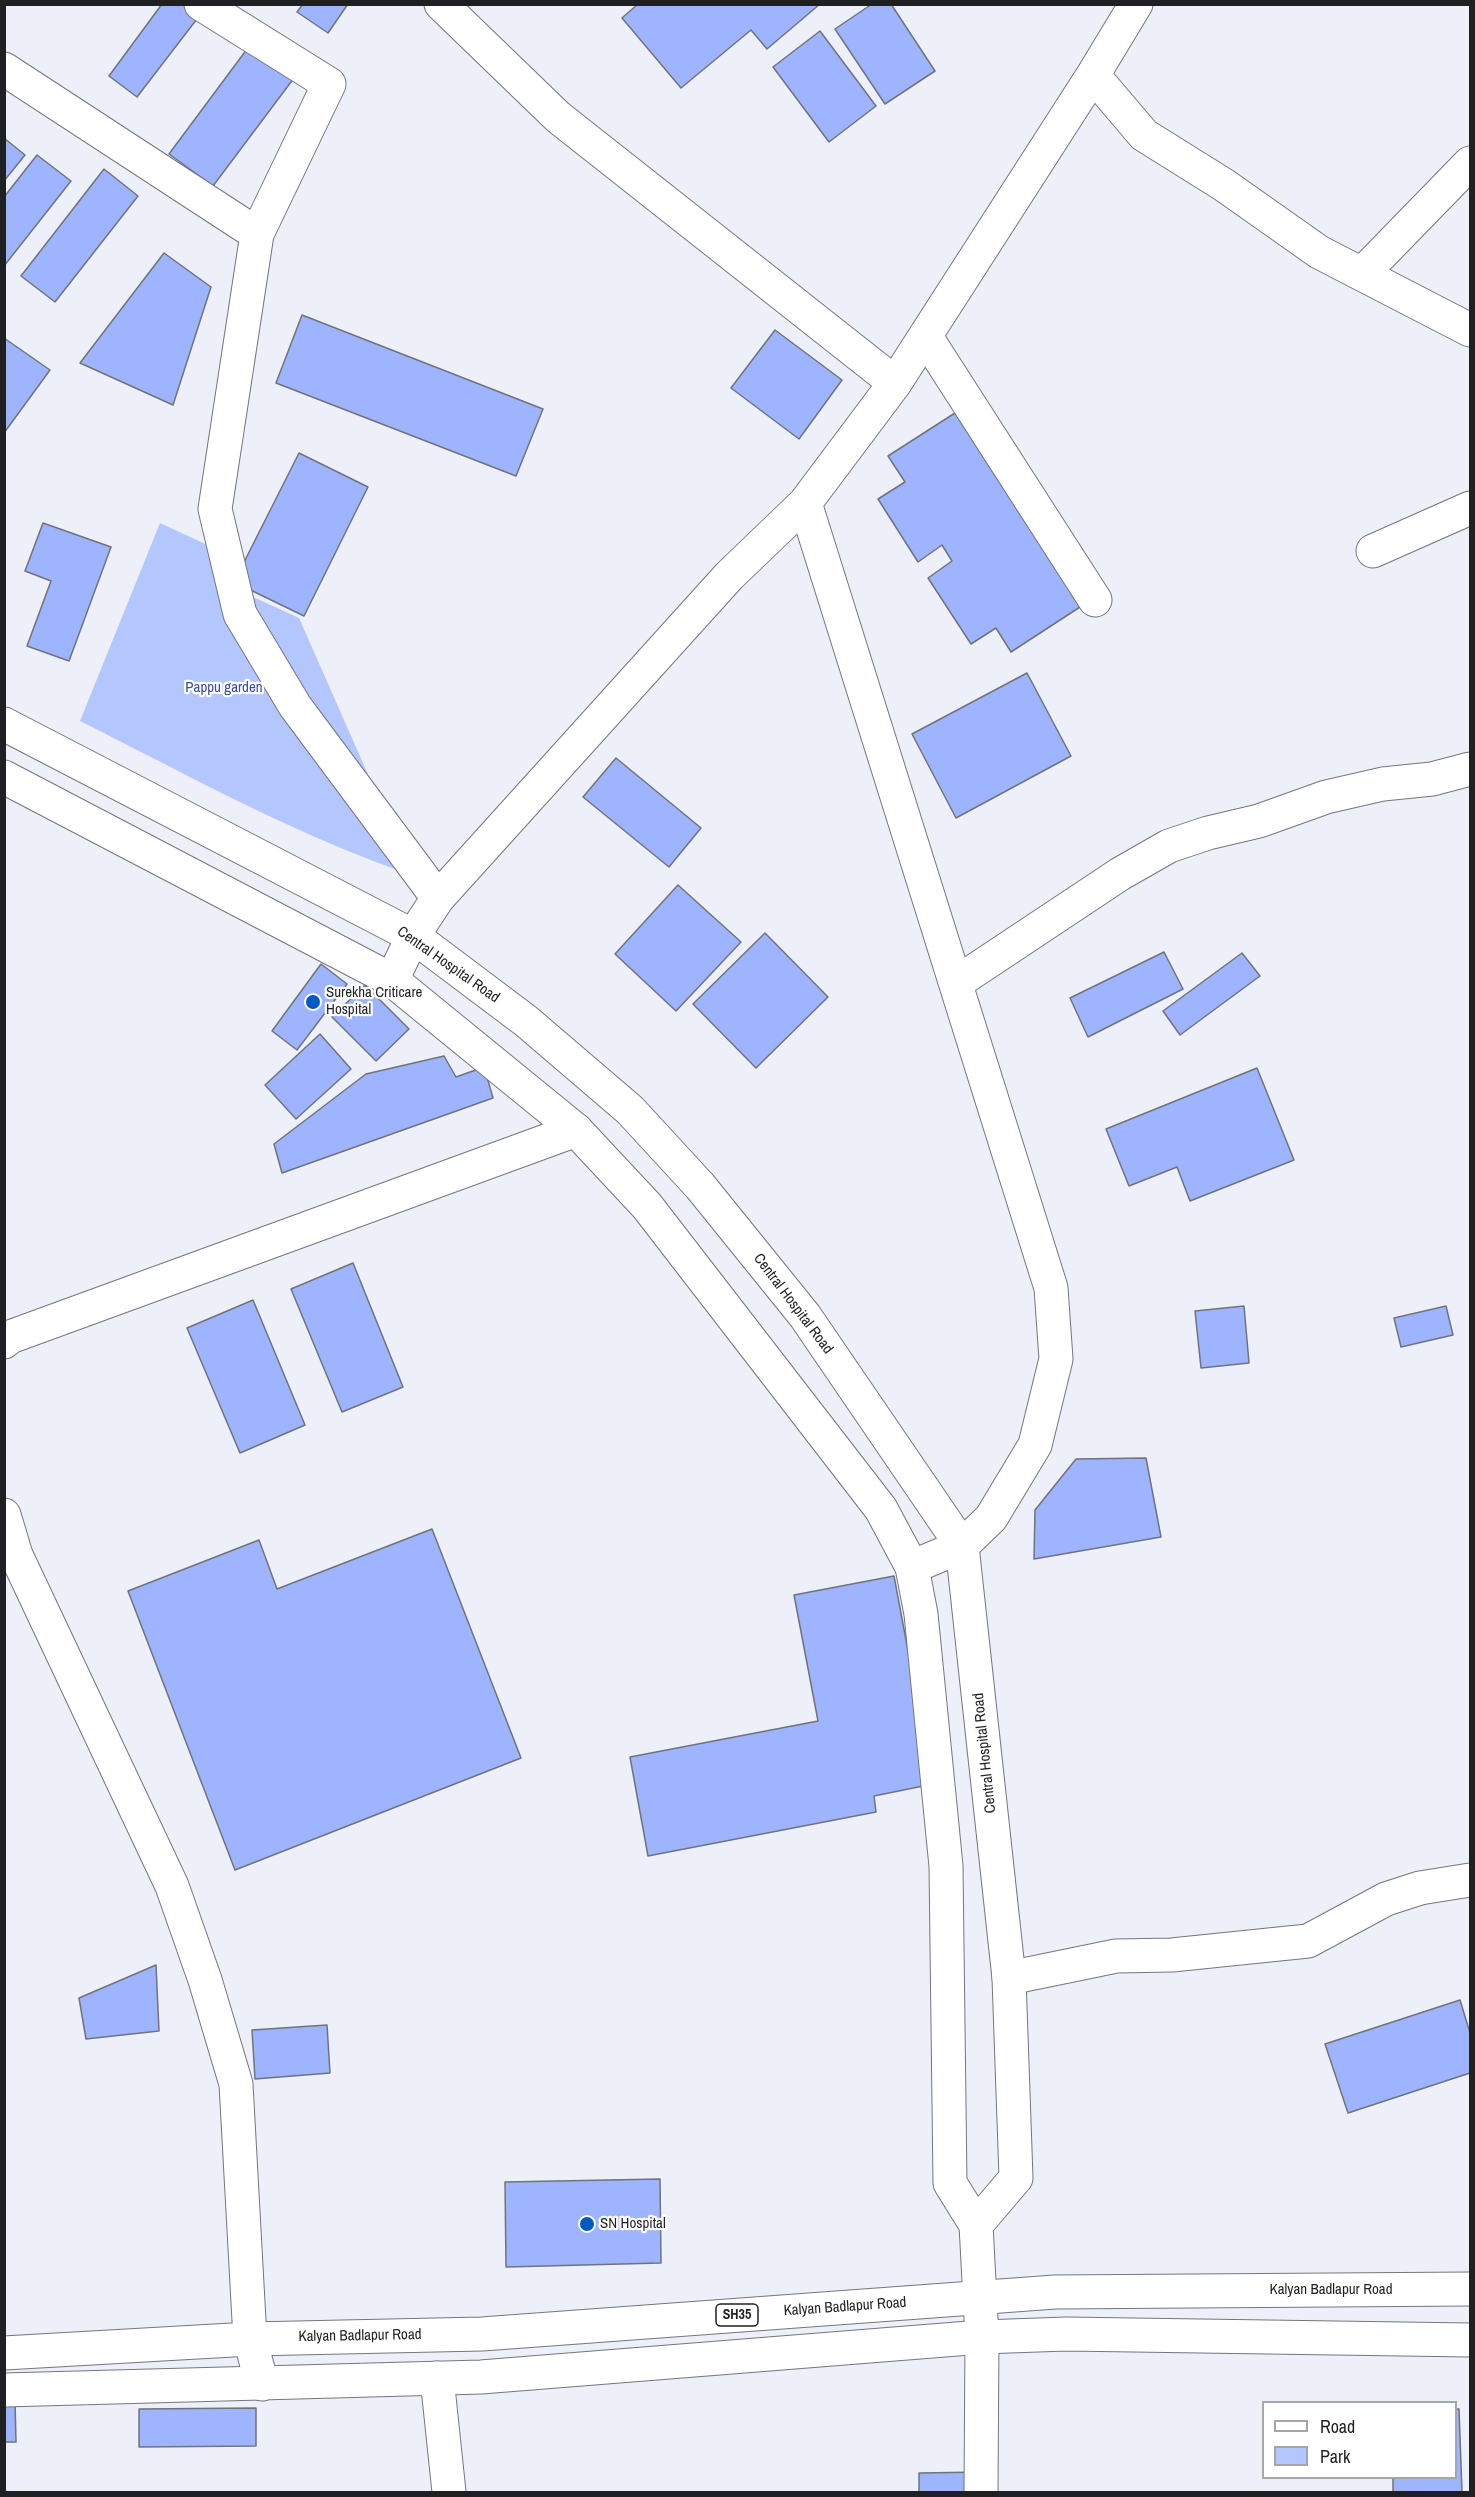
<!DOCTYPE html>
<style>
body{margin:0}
#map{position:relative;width:1475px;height:2497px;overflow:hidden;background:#edf0f8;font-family:"Archivo Narrow",sans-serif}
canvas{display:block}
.frame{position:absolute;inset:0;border:6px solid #1f2023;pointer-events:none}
.legend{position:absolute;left:1262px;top:2401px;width:195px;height:78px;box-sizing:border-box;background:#fff;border:2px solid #a5a6a7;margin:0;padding:8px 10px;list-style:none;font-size:18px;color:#1f2023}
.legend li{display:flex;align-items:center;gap:12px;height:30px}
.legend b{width:30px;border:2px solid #a5a6a7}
</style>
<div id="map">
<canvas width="1475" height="2497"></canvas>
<div class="frame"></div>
<ul class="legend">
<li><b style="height:8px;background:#fff"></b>Road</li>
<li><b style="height:16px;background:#b4c6fe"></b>Park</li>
</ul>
</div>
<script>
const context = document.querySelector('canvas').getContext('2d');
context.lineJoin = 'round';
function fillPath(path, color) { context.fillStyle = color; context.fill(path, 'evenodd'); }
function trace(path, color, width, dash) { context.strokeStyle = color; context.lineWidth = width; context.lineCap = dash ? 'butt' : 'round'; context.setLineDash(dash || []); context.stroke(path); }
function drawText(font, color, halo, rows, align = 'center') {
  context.font = font + ' "Archivo Narrow",sans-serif'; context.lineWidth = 4.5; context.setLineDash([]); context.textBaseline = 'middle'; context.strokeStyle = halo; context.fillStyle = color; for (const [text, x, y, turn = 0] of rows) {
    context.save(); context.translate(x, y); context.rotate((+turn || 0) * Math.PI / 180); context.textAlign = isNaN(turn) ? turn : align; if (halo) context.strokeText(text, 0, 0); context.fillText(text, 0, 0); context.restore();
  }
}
fillPath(new Path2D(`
 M 160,523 L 238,559 L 227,585 L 299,618 L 374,788 L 395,869 C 286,830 184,773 80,721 Z`), '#b4c6fe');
const building = new Path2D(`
 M 162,4 L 186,4 L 200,15 L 137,97 L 109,76 Z
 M 303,4 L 348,4 L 328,33 L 297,12 Z
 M 638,4 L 820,4 L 767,49 L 751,30 L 681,88 L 622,18 Z
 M 872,4 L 891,4 L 935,71 L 885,104 L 835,29 Z
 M 820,31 L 876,106 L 829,142 L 773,67 Z
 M 253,41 L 297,74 L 213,186 L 169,154 Z
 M 4,138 L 25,155 L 4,181 Z
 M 37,155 L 71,181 L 4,266 L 4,197 Z
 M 104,169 L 138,196 L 55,302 L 21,276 Z
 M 164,253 L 211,287 L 173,405 L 80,363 Z
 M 302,315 L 543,409 L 516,476 L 276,383 Z
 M 775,330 L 842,380 L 799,439 L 731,388 Z
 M 4,338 L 50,370 L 4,433 Z
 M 955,413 L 1080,607 L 1011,652 L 996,628 L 971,644 L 928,578 L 952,561 L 942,545 L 918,562 L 878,499 L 905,482 L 888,456 Z
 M 299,453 L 368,487 L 304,616 L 234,582 Z
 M 43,523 L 111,547 L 69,661 L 27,646 L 51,581 L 25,571 Z
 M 1027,673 L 1071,756 L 956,818 L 912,734 Z
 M 616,758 L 701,828 L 669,867 L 583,797 Z
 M 678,885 L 741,942 L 676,1011 L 615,954 Z
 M 765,933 L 828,997 L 756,1068 L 693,1004 Z
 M 1164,952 L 1183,989 L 1088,1037 L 1070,998 Z
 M 1242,953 L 1260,976 L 1180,1035 L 1163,1011 Z
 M 321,964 L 347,984 L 297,1050 L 272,1031 Z
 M 365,985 L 409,1029 L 376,1061 L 332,1017 Z
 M 320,1034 L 351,1069 L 296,1119 L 265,1085 Z
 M 444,1056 L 456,1077 L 484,1067 L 493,1098 L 282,1173 L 274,1144 L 366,1074 Z
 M 1257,1068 L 1294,1160 L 1190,1201 L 1177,1167 L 1129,1186 L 1106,1129 Z
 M 353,1263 L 403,1387 L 342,1412 L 291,1289 Z
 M 253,1300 L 305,1425 L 240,1453 L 187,1328 Z
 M 1244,1306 L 1249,1363 L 1201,1368 L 1195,1311 Z
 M 1446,1306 L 1453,1335 L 1401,1347 L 1394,1318 Z
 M 1146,1458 L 1161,1537 L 1034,1559 L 1035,1510 L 1076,1459 Z
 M 432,1529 L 521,1758 L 235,1870 L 128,1591 L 259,1540 L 277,1589 Z
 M 894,1576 L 933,1784 L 874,1796 L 876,1812 L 648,1856 L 630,1757 L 818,1721 L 794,1595 Z
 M 156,1965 L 159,2031 L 86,2039 L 79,1998 Z
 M 1460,2000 L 1470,2033 L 1470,2073 L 1348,2113 L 1325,2044 Z
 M 327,2025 L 330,2073 L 255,2079 L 252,2030 Z
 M 660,2179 L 661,2263 L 506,2267 L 505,2182 Z
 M 15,2400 L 16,2442 L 4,2442 L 4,2401 Z
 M 256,2408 L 256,2446 L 139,2447 L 139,2409 Z
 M 1456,2409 L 1459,2409 L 1462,2492 L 1393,2492 L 1393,2478 L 1456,2478 Z
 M 984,2472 L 984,2492 L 919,2492 L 919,2473 Z`);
fillPath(building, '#9eb4ff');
trace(building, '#707379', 1.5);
const minor = new Path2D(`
 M 201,4 L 329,84 L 257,234 L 215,509 L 240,614 L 295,706 L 438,898
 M 441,4 L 558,117 L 895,383
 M 1136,4 L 1093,75 L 1144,135 L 1224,185 L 1319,252 L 1470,330
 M 4,69 L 257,234
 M 1362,274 L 1470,163
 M 926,337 L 1095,600
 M 805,503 L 1051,1288 L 1056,1359 L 1035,1445 L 991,1518 L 962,1546 L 912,1567
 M 1373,551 L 1470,508
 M 392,980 L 413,936 L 438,898 L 729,576 L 805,503 L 895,383 L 1093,75
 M 956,983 L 1120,874 L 1169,846 L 1208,833 L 1259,821 L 1326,797 L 1383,784 L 1432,779 L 1470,769
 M 4,1342 L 10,1337 L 576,1130
 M 4,1515 L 16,1555 L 172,1886 L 205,1980 L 236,2084 L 250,2339 L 262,2384
 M 1009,1978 L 1116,1956 L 1172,1955 L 1308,1941 L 1386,1899 L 1420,1888 L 1470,1880
 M 437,2378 L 449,2492
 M 981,2492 L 982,2337`);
const tertiary = new Path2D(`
 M 4,724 L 413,936 L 526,1021 L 630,1110 L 700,1186 L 805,1316 L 962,1546 L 1009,1978 L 1016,2178 L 976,2225
 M 4,777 L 392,980 L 576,1130 L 647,1206 L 881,1509 L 912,1567 L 921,1614 L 946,1866 L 950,2183 L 976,2225 L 982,2337`);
const primary = new Path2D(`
 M 4,2353 L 250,2339 L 482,2334 L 1055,2292 L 1470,2289
 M 4,2390 L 481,2377 L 982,2337 L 1066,2334 L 1470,2340`);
trace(minor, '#74767c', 35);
trace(tertiary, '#74767c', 35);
trace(primary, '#74767c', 35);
trace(minor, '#fff', 33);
trace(tertiary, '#fff', 33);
trace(primary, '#fff', 33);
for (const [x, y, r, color] of [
 [313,1002,8,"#0058c1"],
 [587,2224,8,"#0058c1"]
]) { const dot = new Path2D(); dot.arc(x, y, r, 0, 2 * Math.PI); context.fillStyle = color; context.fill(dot); trace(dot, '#fff', 2); }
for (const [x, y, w] of [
 [737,2315,42]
]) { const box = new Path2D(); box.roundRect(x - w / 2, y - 11, w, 22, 4.5); context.fillStyle = '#fff'; context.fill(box); trace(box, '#1f2023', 1.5); }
drawText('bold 14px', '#1f2023', null, [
 ["SH35",737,2315]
]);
drawText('15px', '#394ba1', '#fff', [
 ["Pappu garden",224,688]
]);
drawText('15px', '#1f2023', '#fff', [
 ["Central Hospital Road",448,965,35],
 ["Central Hospital Road",793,1304,53],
 ["Central Hospital Road",985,1753,-96],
 ["Kalyan Badlapur Road",1331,2290],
 ["Kalyan Badlapur Road",845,2307,-4],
 ["Kalyan Badlapur Road",360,2336,-1]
]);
drawText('15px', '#1f2023', '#fff', [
 ["Surekha Criticare",326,993],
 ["Hospital",326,1010],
 ["SN Hospital",600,2224]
], 'left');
</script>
